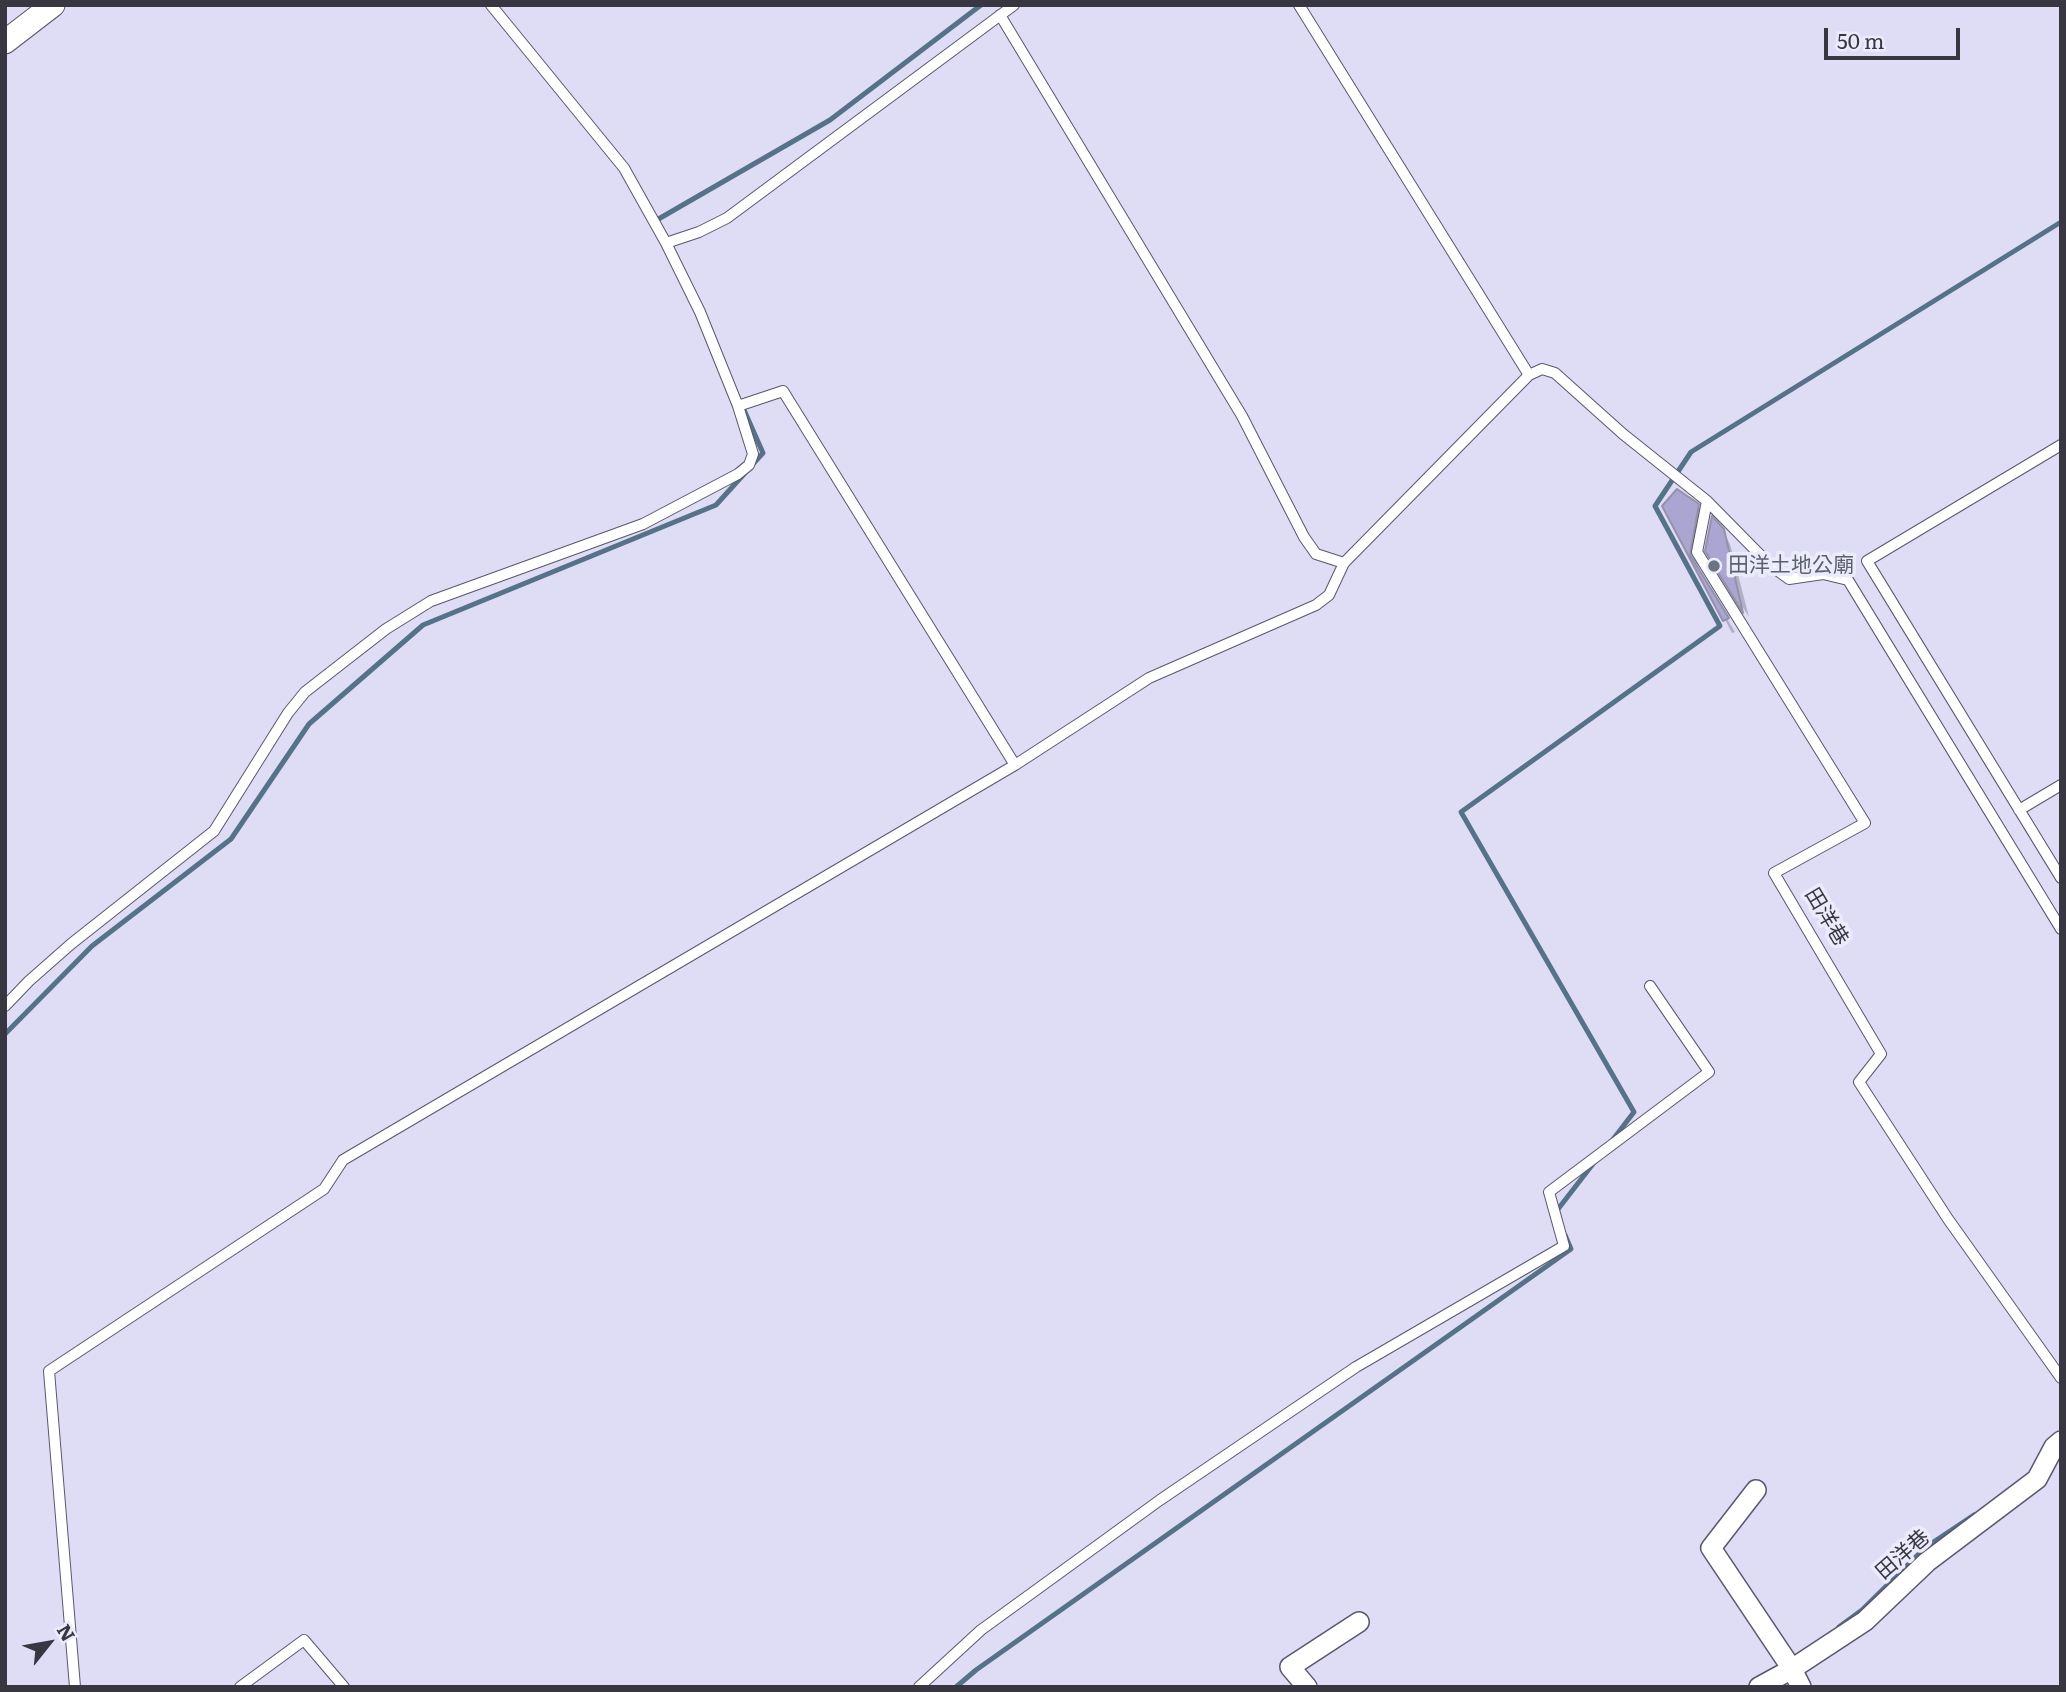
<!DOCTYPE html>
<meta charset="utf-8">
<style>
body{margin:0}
#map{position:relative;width:2066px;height:1692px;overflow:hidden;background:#dfdcf6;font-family:Literata,serif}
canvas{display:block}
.frame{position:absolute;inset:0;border:7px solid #383741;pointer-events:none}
.north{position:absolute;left:14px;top:1608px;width:70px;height:70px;-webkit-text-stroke:5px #ecebfb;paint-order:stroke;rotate:59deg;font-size:19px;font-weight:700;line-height:28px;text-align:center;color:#383741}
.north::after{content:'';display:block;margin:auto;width:24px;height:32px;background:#383741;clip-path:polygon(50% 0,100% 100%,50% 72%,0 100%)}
.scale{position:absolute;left:1824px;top:28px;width:136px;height:32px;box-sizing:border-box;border:4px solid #383741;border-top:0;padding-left:9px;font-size:21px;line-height:24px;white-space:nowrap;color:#383741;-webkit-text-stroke:5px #ecebfb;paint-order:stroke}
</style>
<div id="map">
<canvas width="2066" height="1692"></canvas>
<div class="frame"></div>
<div class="north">N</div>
<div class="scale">50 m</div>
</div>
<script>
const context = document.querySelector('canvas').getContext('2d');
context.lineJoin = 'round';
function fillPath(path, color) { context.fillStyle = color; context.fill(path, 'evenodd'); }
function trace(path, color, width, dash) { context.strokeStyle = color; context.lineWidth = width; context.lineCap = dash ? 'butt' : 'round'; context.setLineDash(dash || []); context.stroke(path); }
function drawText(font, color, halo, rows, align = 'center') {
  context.font = font + ' Literata,"Noto Sans TC",serif'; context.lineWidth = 7; context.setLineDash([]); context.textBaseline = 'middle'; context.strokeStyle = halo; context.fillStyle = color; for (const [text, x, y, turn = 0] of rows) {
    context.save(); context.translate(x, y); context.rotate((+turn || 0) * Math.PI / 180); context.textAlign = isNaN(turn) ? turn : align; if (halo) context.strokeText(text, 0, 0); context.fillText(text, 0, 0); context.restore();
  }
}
fillPath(new Path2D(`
 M 1698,505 L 1705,519 L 1697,568 L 1664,506 Z
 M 1722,530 L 1730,544 L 1749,617 L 1715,564 Z
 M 1703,578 L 1735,632 L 1732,633 Z`), '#0003');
trace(new Path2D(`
 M 655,221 L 830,120 L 981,5
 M 744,410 L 763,453 L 752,465
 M 5,1034 L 92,946 L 231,839 L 309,724 L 423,625 L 716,505 L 745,473
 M 1611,1142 L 1634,1112 L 1461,812 L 1720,626 L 1655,506 L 1691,452 L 2061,222
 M 1555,1213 L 1596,1160
 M 1839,1627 L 1862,1610 L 1926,1547 L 1974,1515
 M 956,1687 L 976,1670 L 1571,1249 L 1565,1235`), '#557288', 5);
const building = new Path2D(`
 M 1677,489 L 1699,504 L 1690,555 L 1729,618 L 1723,621 L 1662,506 Z
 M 1712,516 L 1724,529 L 1743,613 L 1705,551 Z`);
fillPath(building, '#aba5d1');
trace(building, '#9492aa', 2);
const service = new Path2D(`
 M 1299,5 L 1529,375 L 1542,369 L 1555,373 L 1623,434 L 1707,501 L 1771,566 L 1789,579 L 1823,574 L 1848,580 L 2061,929
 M 1000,15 L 1242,416 L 1304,537 L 1316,554 L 1344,563
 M 666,243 L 699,232 L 727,218 L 1014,5
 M 738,406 L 783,391 L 1015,765
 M 2061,445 L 1867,561 L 2061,878
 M 1707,501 L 1697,552 L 1865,823 L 1774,873 L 1881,1054 L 1859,1082 L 1948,1219 L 2061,1378
 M 2019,810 L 2061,785
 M 5,1006 L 29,981 L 71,944 L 214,831 L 288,713 L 305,692 L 386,629 L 431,601 L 643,524 L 738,474 L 749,465 L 753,454 L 738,406 L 700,312 L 666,243 L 624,168 L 491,5
 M 75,1687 L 49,1371 L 324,1189 L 343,1160 L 1015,765 L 1149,678 L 1316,605 L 1329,595 L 1344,563 L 1529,375
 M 240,1687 L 304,1640 L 344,1687
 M 919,1687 L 981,1630 L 1160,1500 L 1356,1367 L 1564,1246 L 1549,1192 L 1709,1072 L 1650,986`);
const minor = new Path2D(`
 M 1756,1490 L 1711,1548 L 1792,1669 L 1801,1687
 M 1307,1687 L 1290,1667 L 1359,1622
 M 1759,1687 L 1792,1669 L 1865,1621 L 1927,1562 L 2037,1479 L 2054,1447 L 2061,1441`);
const tertiary = new Path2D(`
 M 5,42 L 53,5`);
trace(service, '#59576d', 12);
trace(minor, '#59576d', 22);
trace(tertiary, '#59576d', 25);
trace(service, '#fff', 10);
trace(minor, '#fff', 19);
trace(tertiary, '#fff', 23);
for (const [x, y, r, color] of [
 [1714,566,7,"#6b7280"]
]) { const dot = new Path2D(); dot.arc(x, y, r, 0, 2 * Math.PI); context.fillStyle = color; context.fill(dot); trace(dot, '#ecebfb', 2.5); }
drawText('21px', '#5b616d', '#ecebfb', [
 ["田洋土地公廟",1728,566]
], 'left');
drawText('21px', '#383741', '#ecebfb', [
 ["田洋巷",1826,917,59],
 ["田洋巷",1903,1555,-41]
]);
</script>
